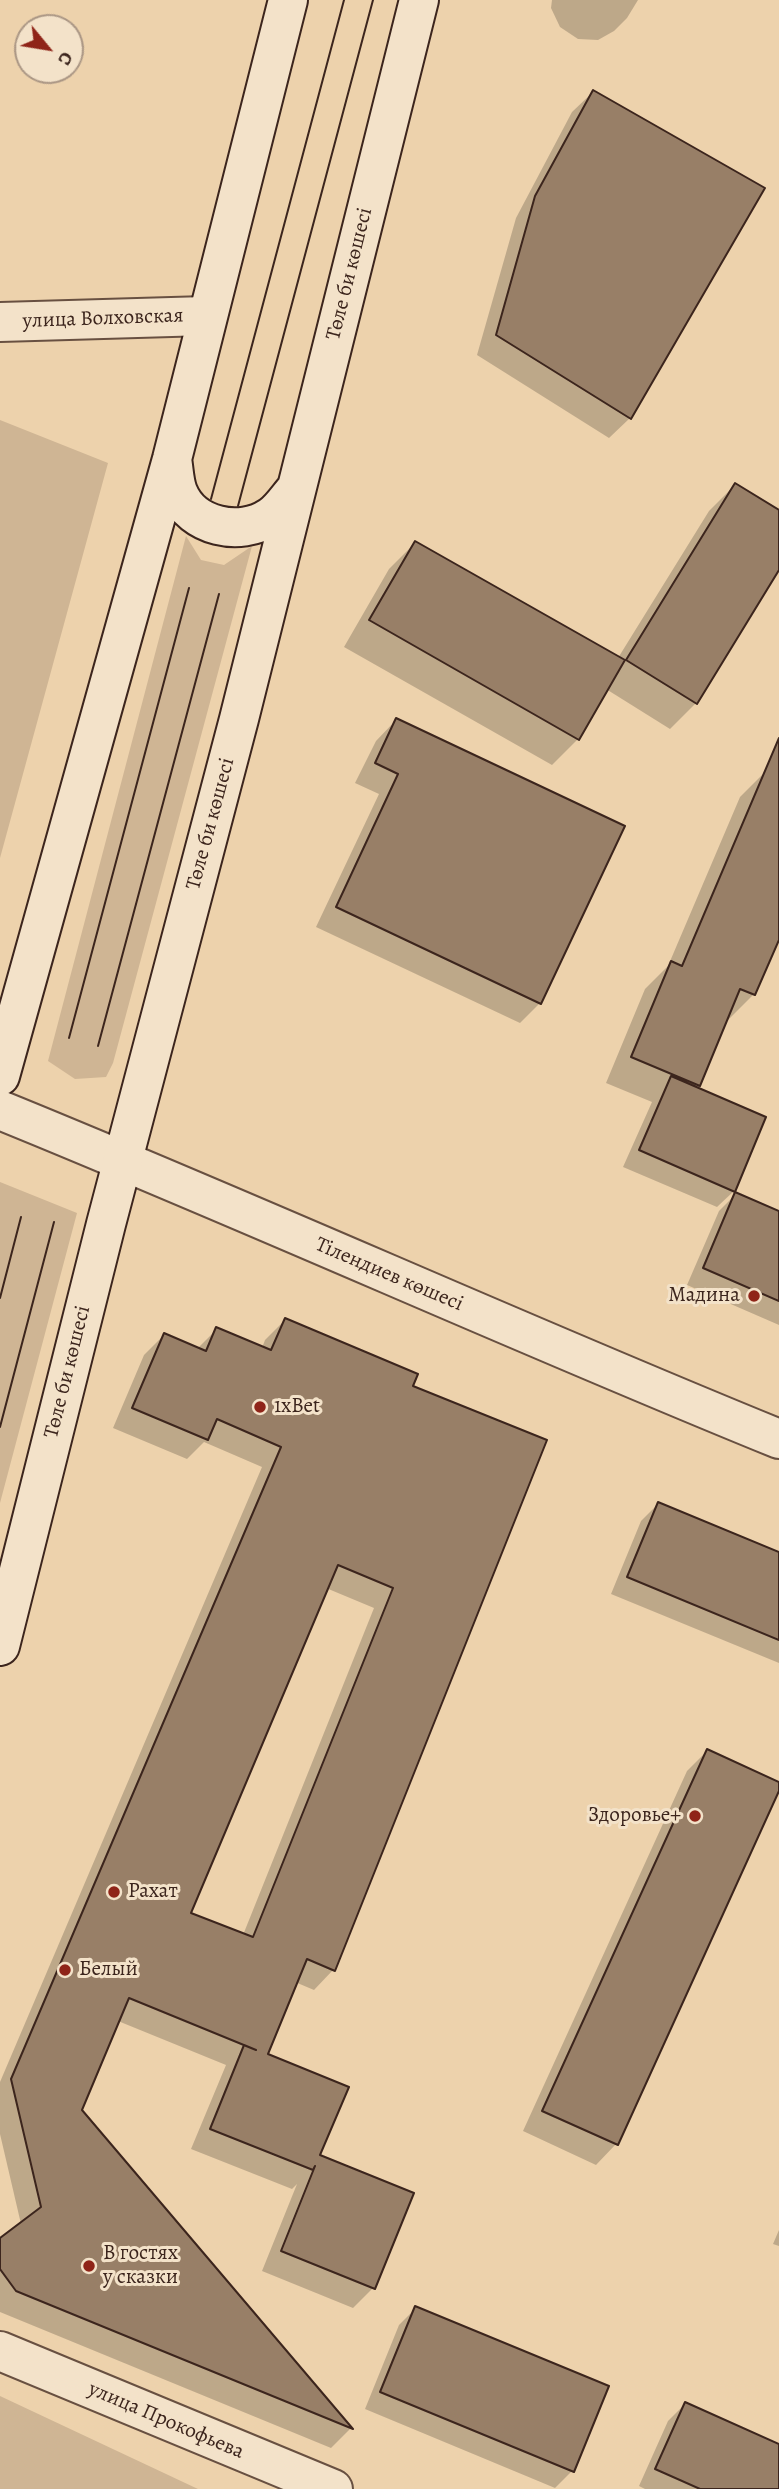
<!DOCTYPE html>
<meta charset="utf-8">
<style>
body{margin:0}
#map{position:relative;width:779px;height:2489px;overflow:hidden;background:#edd2ac;font-family:Alegreya,serif}
canvas{display:block}
.north{position:absolute;left:14px;top:14px;width:70px;height:70px;box-sizing:border-box;background:#f3e2c9;border:2px solid #aa9684;border-radius:50%;rotate:120deg;font-size:19px;font-weight:700;line-height:28px;text-align:center;color:#3c251d}
.north::after{content:'';display:block;margin:auto;width:24px;height:32px;background:#8f2418;clip-path:polygon(50% 0,100% 100%,50% 72%,0 100%)}
</style>
<div id="map">
<canvas width="779" height="2489"></canvas>
<div class="north">С</div>
</div>
<script>
const context = document.querySelector('canvas').getContext('2d');
context.lineJoin = 'round';
function fillPath(path, color) { context.fillStyle = color; context.fill(path, 'evenodd'); }
function trace(path, color, width, dash) { context.strokeStyle = color; context.lineWidth = width; context.lineCap = dash ? 'butt' : 'round'; context.setLineDash(dash || []); context.stroke(path); }
function drawText(font, color, halo, rows, align = 'center') {
  context.font = font + ' Alegreya,serif'; context.lineWidth = 6; context.setLineDash([]); context.textBaseline = 'middle'; context.strokeStyle = halo; context.fillStyle = color; for (const [text, x, y, turn = 0] of rows) {
    context.save(); context.translate(x, y); context.rotate((+turn || 0) * Math.PI / 180); context.textAlign = isNaN(turn) ? turn : align; if (halo) context.strokeText(text, 0, 0); context.fillText(text, 0, 0); context.restore();
  }
}
fillPath(new Path2D(`
 M 0,420 L 108,463 L 0,858 Z
 M 186,536 L 201,560 L 224,565 L 252,546 L 113,1063 L 106,1077 L 75,1079 L 48,1061 Z
 M 0,1182 L 77,1213 L 0,1503 Z
 M 0,2396 L 198,2489 L 0,2489 Z`), '#cfb594');
fillPath(new Path2D(`
 M 552,0 L 638,0 L 627,18 L 614,31 L 598,40 L 578,39 L 560,27 L 551,8 Z
 M 593,92 L 630,418 L 609,438 L 477,355 L 516,218 L 572,112 Z
 M 735,485 L 779,512 L 779,567 L 696,703 L 670,729 L 606,689 L 578,739 L 552,765 L 344,647 L 389,569 L 415,543 L 618,658 L 709,511 Z
 M 396,720 L 540,1003 L 520,1023 L 316,927 L 379,794 L 355,783 L 376,741 Z
 M 766,771 L 779,777 L 779,935 L 754,994 L 728,1020 L 726,1019 L 695,1088 L 734,1191 L 717,1207 L 623,1167 L 652,1102 L 606,1083 L 645,989 L 668,966 L 740,797 Z
 M 736,1194 L 779,1213 L 779,1325 L 687,1285 L 719,1211 Z
 M 285,1320 L 411,1387 L 545,1441 L 333,1970 L 314,1990 L 295,1982 L 266,2055 L 318,2156 L 411,2194 L 373,2288 L 353,2308 L 262,2271 L 297,2184 L 292,2189 L 191,2149 L 226,2065 L 118,2021 L 80,2111 L 350,2429 L 331,2448 L 0,2312 L 0,2240 L 21,2224 L 0,2134 L 0,2082 L 262,1467 L 204,1442 L 187,1459 L 113,1428 L 144,1355 L 164,1335 L 197,1349 L 217,1329 L 262,1348 L 265,1340 ZM 326,1588 L 374,1608 L 243,1935 L 189,1914 Z
 M 658,1504 L 779,1554 L 779,1663 L 611,1594 L 641,1521 Z
 M 707,1751 L 779,1784 L 779,1787 L 616,2144 L 596,2165 L 523,2131 L 687,1771 Z
 M 779,2230 L 779,2246 L 773,2244 Z
 M 416,2308 L 572,2471 L 555,2488 L 365,2409 L 399,2325 Z
 M 685,2404 L 779,2446 L 779,2489 L 645,2489 L 639,2486 L 668,2421 Z`), '#0003');
const building = new Path2D(`
 M 593,90 L 765,188 L 631,419 L 496,335 L 535,196 Z
 M 735,483 L 779,510 L 779,570 L 697,704 L 626,660 Z
 M 415,541 L 625,660 L 579,740 L 369,620 Z
 M 396,718 L 625,826 L 541,1004 L 336,907 L 398,774 L 375,763 Z
 M 779,738 L 779,940 L 755,995 L 740,989 L 700,1086 L 631,1057 L 671,961 L 682,966 Z
 M 671,1076 L 766,1117 L 735,1192 L 639,1150 Z
 M 735,1192 L 779,1211 L 779,1301 L 703,1268 Z
 M 285,1318 L 418,1374 L 413,1386 L 547,1440 L 335,1971 L 307,1959 L 268,2054 L 349,2087 L 320,2155 L 414,2193 L 375,2289 L 281,2251 L 315,2166 L 313,2170 L 210,2129 L 244,2045 L 256,2050 L 129,1998 L 82,2110 L 353,2429 L 16,2291 L 0,2269 L 0,2238 L 41,2207 L 11,2079 L 281,1447 L 217,1419 L 208,1440 L 132,1408 L 164,1333 L 206,1351 L 216,1327 L 271,1350 ZM 338,1565 L 393,1588 L 253,1937 L 191,1913 Z
 M 658,1502 L 779,1552 L 779,1640 L 627,1577 Z
 M 707,1749 L 779,1782 L 779,1791 L 618,2145 L 542,2111 Z
 M 415,2306 L 609,2386 L 574,2472 L 380,2392 Z
 M 685,2402 L 779,2444 L 779,2489 L 700,2489 L 655,2469 Z`);
fillPath(building, '#987f67');
trace(building, '#3c251d', 2);
const minor = new Path2D(`
 M 0,322 L 206,316
 M 0,2351 L 333,2489`);
const tertiary = new Path2D(`
 M 0,1110 C 261,1216 518,1333 779,1439`);
const secondary = new Path2D(`
 M 172,459 C 174,470 174,482 178,492 C 192,527 240,537 270,517 C 280,511 288,498 296,489
 M 0,1076 L 172,459 L 288,0
 M 0,1646 L 106,1224 L 239,719 L 419,0`);
trace(minor, '#685041', 42);
trace(tertiary, '#685041', 42);
trace(secondary, '#3c251d', 42);
trace(minor, '#f3e2c9', 38);
trace(tertiary, '#f3e2c9', 38);
trace(secondary, '#f3e2c9', 38);
trace(new Path2D(`
 M 211,499 L 344,0
 M 238,506 L 373,0
 M 69,1038 L 189,588
 M 98,1046 L 219,594
 M 0,1298 L 21,1217
 M 0,1427 L 54,1222`), '#3c251d', 2);
for (const [x, y, r, color] of [
 [754,1296,7,"#8f2418"],
 [260,1407,7,"#8f2418"],
 [695,1816,7,"#8f2418"],
 [114,1892,7,"#8f2418"],
 [65,1970,7,"#8f2418"],
 [89,2266,7,"#8f2418"]
]) { const dot = new Path2D(); dot.arc(x, y, r, 0, 2 * Math.PI); context.fillStyle = color; context.fill(dot); trace(dot, '#f3e2c9', 2.5); }
drawText('21px', '#3c251d', '#f3e2c9', [
 ["Төле би көшесі",350,274,-76],
 ["улица Волховская",103,319,-2],
 ["Төле би көшесі",211,824,-75],
 ["Тілендиев көшесі",389,1275,23],
 ["Төле би көшесі",68,1372,-76],
 ["улица Прокофьева",166,2421,23]
]);
drawText('21px', '#3c251d', '#f3e2c9', [
 ["Мадина",740,1296,"right"],
 ["1xBet",274,1407],
 ["Здоровье+",681,1816,"right"],
 ["Рахат",128,1892],
 ["Белый",79,1970],
 ["В гостях",103,2254],
 ["у сказки",103,2278]
], 'left');
</script>
